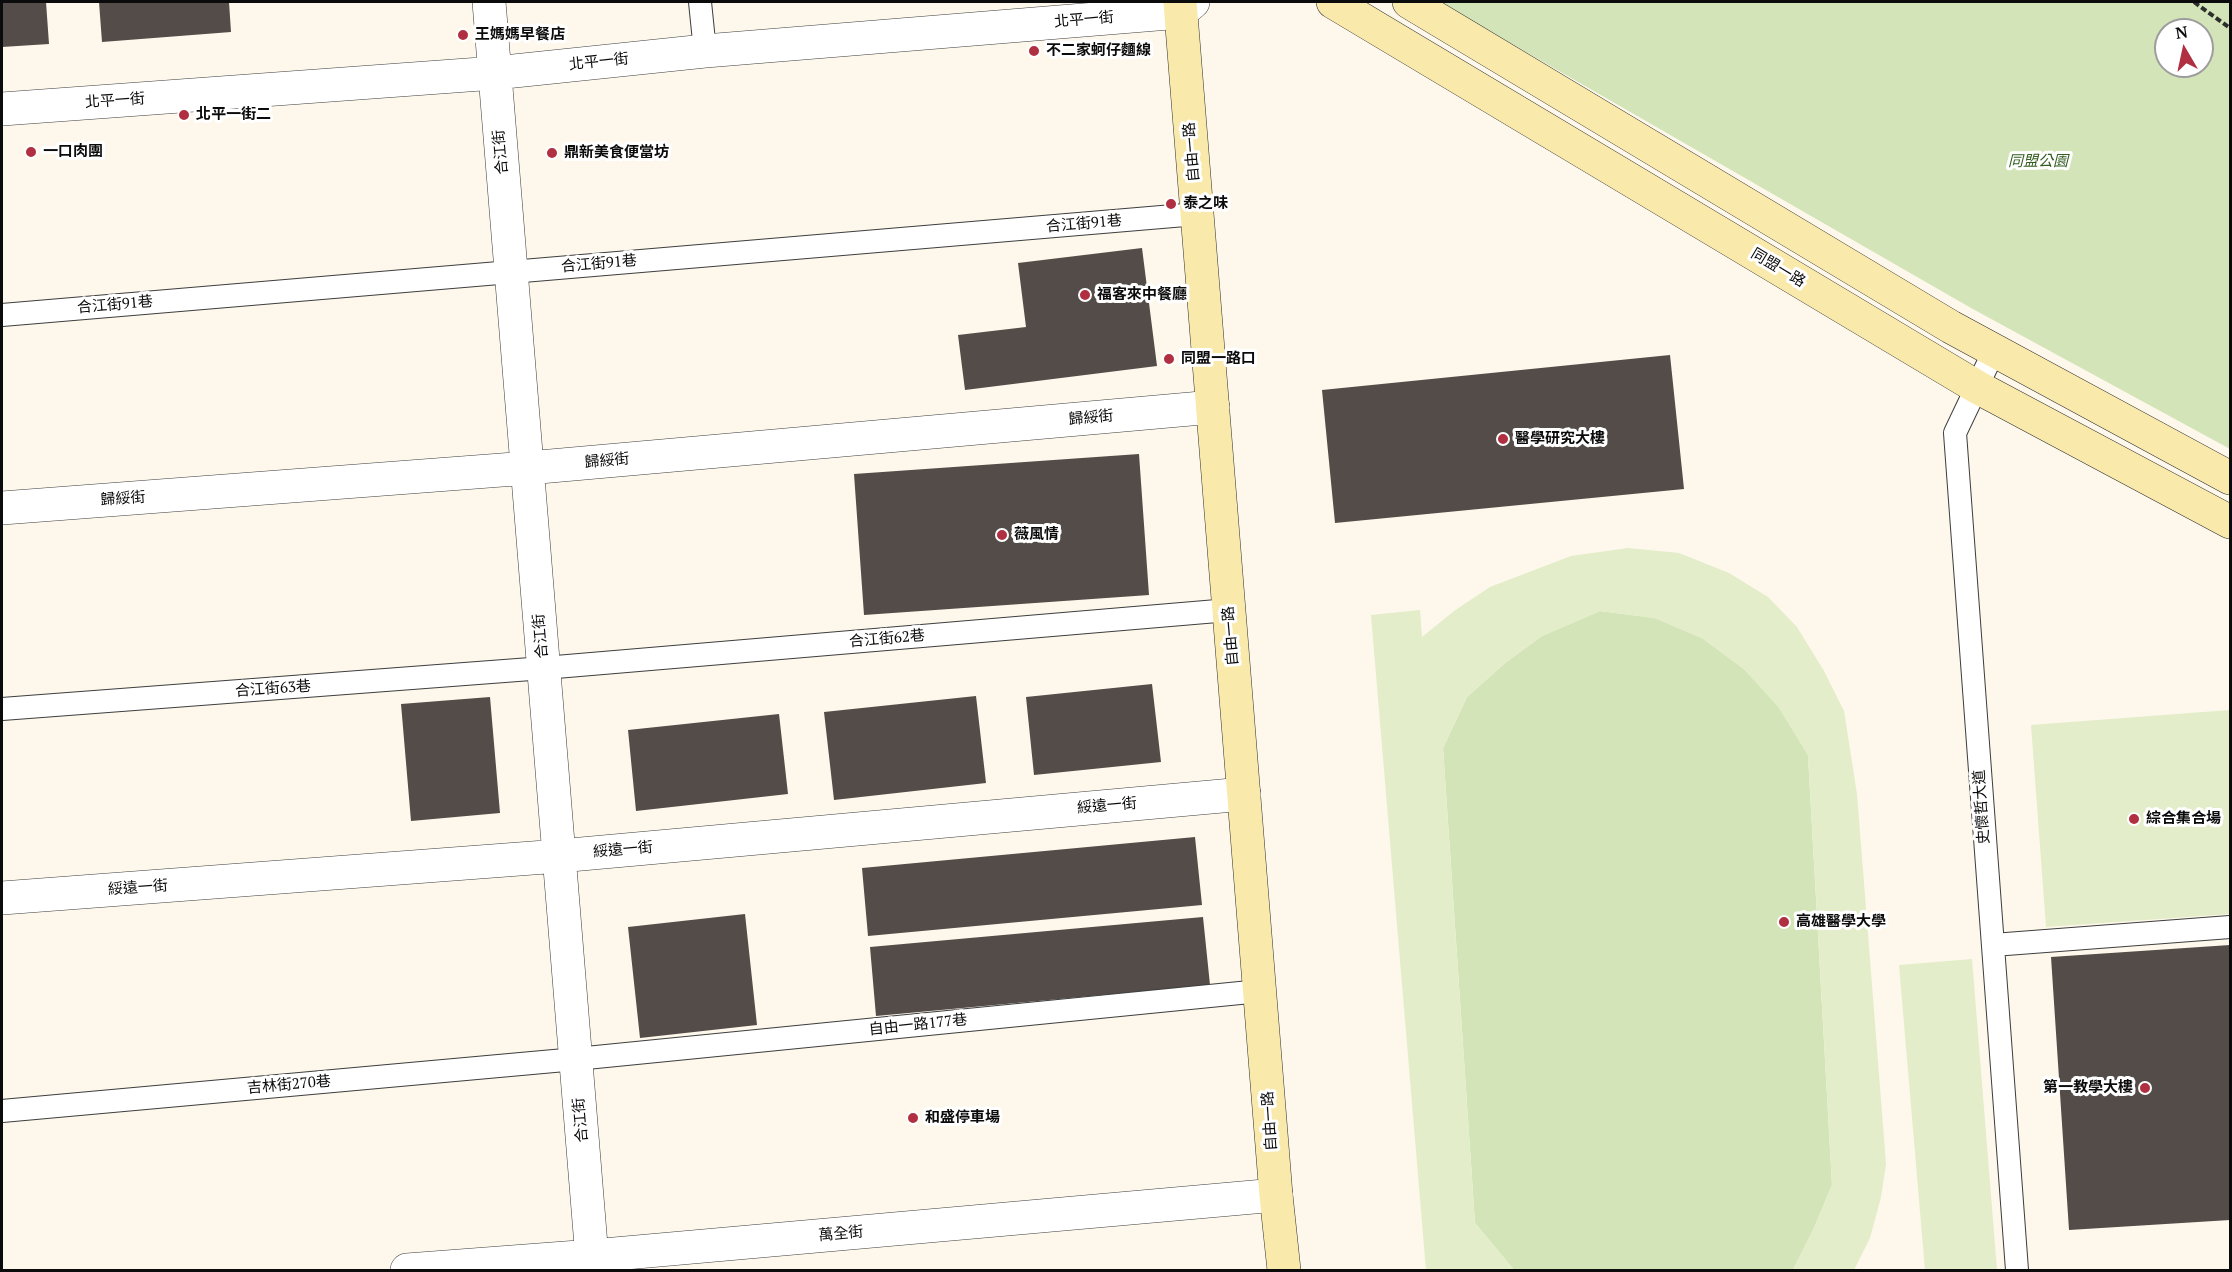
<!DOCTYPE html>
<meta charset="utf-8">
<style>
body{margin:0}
#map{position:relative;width:2232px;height:1272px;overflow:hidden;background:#fdf8eb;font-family:"PT Serif",serif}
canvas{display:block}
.frame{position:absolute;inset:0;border:3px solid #0b0b0b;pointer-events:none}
.north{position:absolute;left:2154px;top:18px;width:60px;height:60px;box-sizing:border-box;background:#fff;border:2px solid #9d9d9d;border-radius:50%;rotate:351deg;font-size:16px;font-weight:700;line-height:24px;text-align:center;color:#0b0b0b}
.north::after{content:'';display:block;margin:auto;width:21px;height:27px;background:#b02f40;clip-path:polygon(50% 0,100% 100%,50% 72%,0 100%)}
</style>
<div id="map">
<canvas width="2232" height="1272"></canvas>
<div class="frame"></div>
<div class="north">N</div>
</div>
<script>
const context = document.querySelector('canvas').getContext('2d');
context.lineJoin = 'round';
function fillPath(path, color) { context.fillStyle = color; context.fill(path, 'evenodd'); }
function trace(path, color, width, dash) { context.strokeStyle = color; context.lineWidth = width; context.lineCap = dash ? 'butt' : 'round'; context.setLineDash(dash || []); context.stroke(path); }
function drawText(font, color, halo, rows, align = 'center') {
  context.font = font + ' "PT Serif","Noto Sans TC",serif'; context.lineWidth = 6; context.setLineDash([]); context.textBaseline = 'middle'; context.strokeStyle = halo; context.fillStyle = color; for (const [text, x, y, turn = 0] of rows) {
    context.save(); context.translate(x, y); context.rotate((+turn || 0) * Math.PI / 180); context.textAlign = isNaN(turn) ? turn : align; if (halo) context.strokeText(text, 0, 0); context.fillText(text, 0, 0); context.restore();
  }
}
fillPath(new Path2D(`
 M 1442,2 L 2230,2 L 2230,449 L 1971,308 L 1479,25 ZM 2166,30 L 2202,30 L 2202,66 L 2166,66 Z
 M 1600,611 L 1655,618 L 1702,638 L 1744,669 L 1779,707 L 1808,755 L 1832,1185 L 1814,1228 L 1793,1270 L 1514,1270 L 1475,1223 L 1443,748 L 1467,697 L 1505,663 L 1542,636 Z`), '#d3e5b8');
fillPath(new Path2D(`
 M 1628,548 L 1679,553 L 1729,573 L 1768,597 L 1797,627 L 1824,671 L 1844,711 L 1857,794 L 1886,1164 L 1881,1197 L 1870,1238 L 1854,1270 L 1793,1270 L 1814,1228 L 1832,1185 L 1808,755 L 1778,707 L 1744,669 L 1702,638 L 1654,618 L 1600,611 L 1542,636 L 1505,663 L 1467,697 L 1443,748 L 1475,1223 L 1514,1270 L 1426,1270 L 1371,615 L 1420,610 L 1422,637 L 1454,611 L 1490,587 L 1571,556 Z
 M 2230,710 L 2230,914 L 2046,927 L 2031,725 Z
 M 1972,959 L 1997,1270 L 1925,1270 L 1899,965 Z`), '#e3edc9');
fillPath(new Path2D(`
 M 2,2 L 46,2 L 49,44 L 2,47 Z
 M 99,2 L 229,2 L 231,32 L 102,42 Z
 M 1142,248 L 1157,366 L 965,390 L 958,335 L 1026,327 L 1018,263 Z
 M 1670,355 L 1684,489 L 1335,523 L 1322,390 Z
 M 1139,454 L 1149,595 L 864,615 L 854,474 Z
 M 1152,684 L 1161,762 L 1034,775 L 1026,697 Z
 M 976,696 L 986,783 L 834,800 L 824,712 Z
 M 490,697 L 500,813 L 411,821 L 401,704 Z
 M 779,714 L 788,794 L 636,811 L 628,730 Z
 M 1195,837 L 1202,905 L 868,936 L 862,868 Z
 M 745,914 L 757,1025 L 640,1038 L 628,927 Z
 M 1203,917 L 1210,985 L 876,1016 L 870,947 Z
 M 2230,945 L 2230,1220 L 2069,1230 L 2051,957 Z`), '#534c48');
const lane = new Path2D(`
 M 700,2 L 705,51
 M 2,315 L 1197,214
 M 1994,351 L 1955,433 L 2017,1270
 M 2,709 L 544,668 L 1229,610
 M 1993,945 L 2230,927
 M 2,1111 L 576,1059 L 1260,991`);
const street = new Path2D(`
 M 489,2 L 593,1270
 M 2,109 L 495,73 L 705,51 L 1181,12 L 1193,2
 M 2,508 L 528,468 L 1213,407
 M 2,898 L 559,856 L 1244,794
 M 407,1270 L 592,1256 L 1276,1195`);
const secondary = new Path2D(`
 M 1180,2 L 1276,1195 L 1284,1270
 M 1333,2 L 1977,387 L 2230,522
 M 1409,2 L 1951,327 L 2230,478`);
trace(lane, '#3e3e3e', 24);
trace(street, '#3e3e3e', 34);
trace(secondary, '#2d2d2d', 34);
trace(new Path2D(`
 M 2194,2 L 2230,28`), '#2d2d2d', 4, [6, 3]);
trace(lane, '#fff', 22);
trace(street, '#fff', 33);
trace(secondary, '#f9e9ab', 33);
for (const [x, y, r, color] of [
 [463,35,6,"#b02f40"],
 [1034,51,6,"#b02f40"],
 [184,115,6,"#b02f40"],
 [31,152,6,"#b02f40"],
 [552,153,6,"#b02f40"],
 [1171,204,6,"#b02f40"],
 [1085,295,6,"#b02f40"],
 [1169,359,6,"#b02f40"],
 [1503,439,6,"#b02f40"],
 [1002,535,6,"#b02f40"],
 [2134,819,6,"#b02f40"],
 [1784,922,6,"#b02f40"],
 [2145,1088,6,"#b02f40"],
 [913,1118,6,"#b02f40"]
]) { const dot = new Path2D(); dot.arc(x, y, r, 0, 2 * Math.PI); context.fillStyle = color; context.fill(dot); trace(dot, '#fff', 2); }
drawText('15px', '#0b0b0b', '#fff', [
 ["北平一街",1084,20,-5],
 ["北平一街",599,62,-6],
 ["北平一街",115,101,-4],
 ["合江街",501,152,-95],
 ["自由一路",1192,152,-95],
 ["合江街91巷",1084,224,-5],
 ["合江街91巷",599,264,-5],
 ["同盟一路",1778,268,31],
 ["合江街91巷",115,305,-5],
 ["歸綏街",1091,418,-5],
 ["歸綏街",607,461,-5],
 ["歸綏街",123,499,-4],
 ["合江街",541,636,-95],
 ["自由一路",1231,636,-95],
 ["合江街62巷",887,639,-5],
 ["合江街63巷",273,689,-4],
 ["綏遠一街",1107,806,-5],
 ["史懷哲大道",1982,807,-94],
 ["綏遠一街",623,850,-5],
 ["綏遠一街",138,888,-4],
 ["自由一路177巷",918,1025,-6],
 ["吉林街270巷",289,1085,-5],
 ["合江街",581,1120,-95],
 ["自由一路",1270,1121,-94],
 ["萬全街",841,1234,-5]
]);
drawText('bold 15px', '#0b0b0b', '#fff', [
 ["王媽媽早餐店",475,35],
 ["不二家蚵仔麵線",1046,51],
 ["北平一街二",196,115],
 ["一口肉團",43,152],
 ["鼎新美食便當坊",564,153],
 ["泰之味",1183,204],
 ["福客來中餐廳",1097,295],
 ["同盟一路口",1181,359],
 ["醫學研究大樓",1515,439],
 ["薇風情",1014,535],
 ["綜合集合場",2146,819],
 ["高雄醫學大學",1796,922],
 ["第一教學大樓",2133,1088,"right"],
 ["和盛停車場",925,1118]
], 'left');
drawText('italic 15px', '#335d21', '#fff', [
 ["同盟公園",2038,162]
]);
</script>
